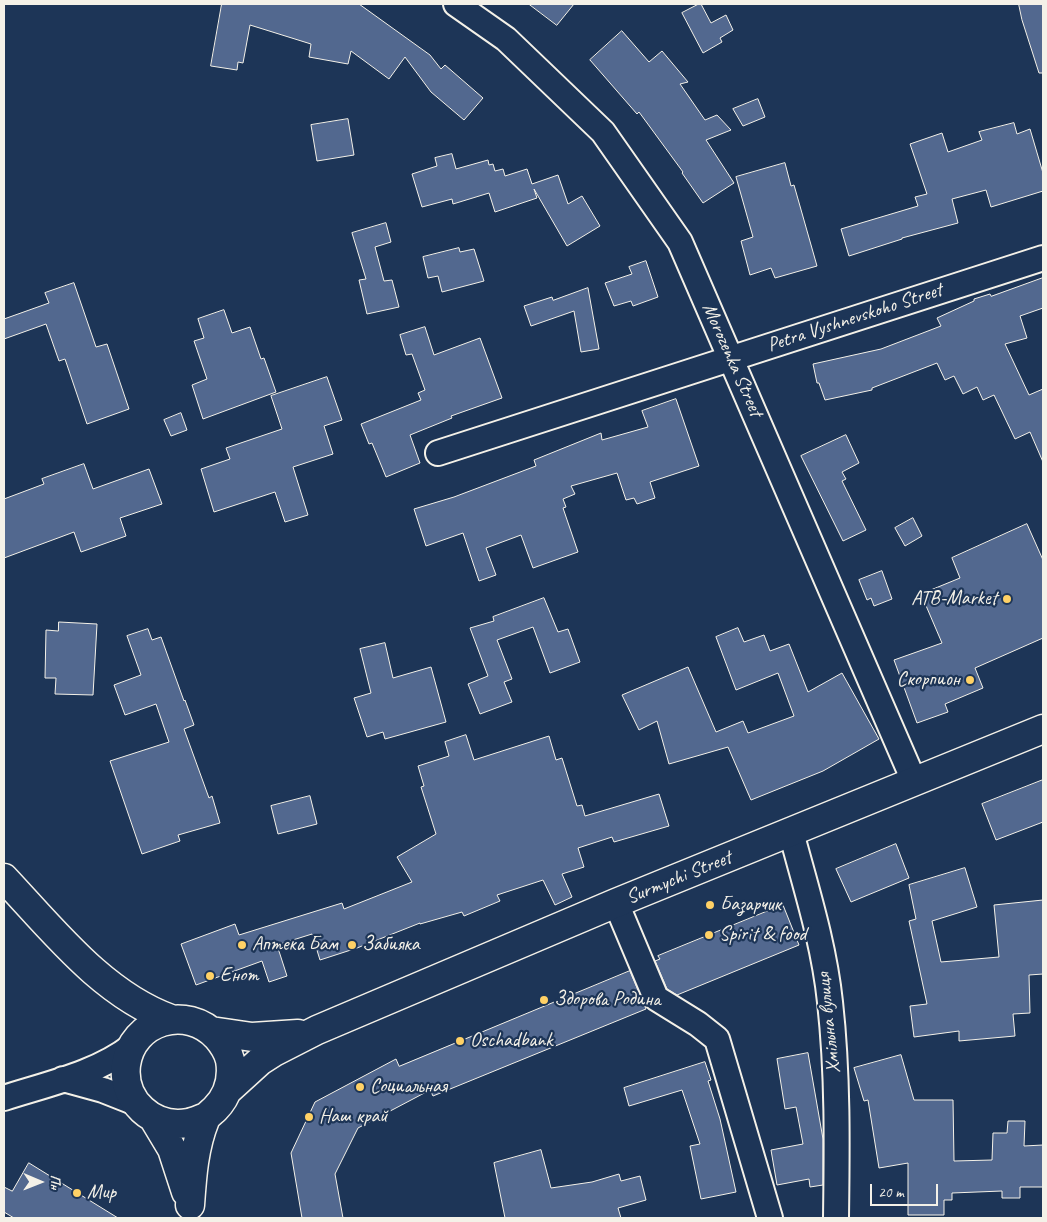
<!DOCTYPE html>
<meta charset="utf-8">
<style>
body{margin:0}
#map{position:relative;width:1047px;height:1222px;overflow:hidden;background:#1d3557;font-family:Caveat,sans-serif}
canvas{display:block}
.frame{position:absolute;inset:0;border:5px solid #f4f1e8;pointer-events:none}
.north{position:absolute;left:15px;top:1157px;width:50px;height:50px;-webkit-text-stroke:4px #1d3557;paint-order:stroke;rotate:91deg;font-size:14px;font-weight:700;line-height:20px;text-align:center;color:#f4f1e8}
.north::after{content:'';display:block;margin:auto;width:18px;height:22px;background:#f4f1e8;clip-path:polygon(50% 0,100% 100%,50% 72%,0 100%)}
.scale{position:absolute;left:870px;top:1184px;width:68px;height:22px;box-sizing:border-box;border:2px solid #f4f1e8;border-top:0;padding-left:6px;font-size:15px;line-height:18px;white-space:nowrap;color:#f4f1e8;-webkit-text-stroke:4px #1d3557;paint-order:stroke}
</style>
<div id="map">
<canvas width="1047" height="1222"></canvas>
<div class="frame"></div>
<div class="north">Пн</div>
<div class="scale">20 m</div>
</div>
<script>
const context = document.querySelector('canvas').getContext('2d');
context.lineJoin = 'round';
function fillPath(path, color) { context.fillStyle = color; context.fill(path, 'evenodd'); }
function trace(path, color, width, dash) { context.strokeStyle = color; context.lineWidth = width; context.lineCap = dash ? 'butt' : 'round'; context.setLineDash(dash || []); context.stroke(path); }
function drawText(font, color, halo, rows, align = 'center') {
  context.font = font + ' Caveat,sans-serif'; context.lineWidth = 4.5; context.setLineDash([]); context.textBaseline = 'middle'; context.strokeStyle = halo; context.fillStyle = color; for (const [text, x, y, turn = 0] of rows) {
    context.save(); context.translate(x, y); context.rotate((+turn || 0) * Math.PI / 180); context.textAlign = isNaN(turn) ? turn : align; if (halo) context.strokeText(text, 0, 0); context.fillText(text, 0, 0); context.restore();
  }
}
const building = new Path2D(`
 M 222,4 L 359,4 L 430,55 L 441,69 L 445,65 L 483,98 L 464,120 L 431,92 L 405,57 L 389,79 L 351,51 L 348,64 L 309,57 L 311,44 L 250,25 L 243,63 L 238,62 L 237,70 L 211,66 Z
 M 529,4 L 574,4 L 557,25 Z
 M 699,4 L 701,4 L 711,23 L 726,15 L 733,30 L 720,38 L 722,42 L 703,53 L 682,13 Z
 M 1019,4 L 1043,4 L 1043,73 L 1039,73 L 1022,20 Z
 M 622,31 L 649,62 L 662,51 L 688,82 L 680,84 L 705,120 L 717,115 L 731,130 L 706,140 L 734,183 L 703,203 L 682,173 L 683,172 L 639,112 L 637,114 L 590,60 Z
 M 758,99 L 765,117 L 743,126 L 733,109 Z
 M 348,119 L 354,155 L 317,161 L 311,125 Z
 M 1014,123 L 1017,134 L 1030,129 L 1043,173 L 1043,191 L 991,207 L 986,190 L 952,199 L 958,223 L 902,238 L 902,239 L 849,256 L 841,229 L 918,206 L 915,197 L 927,194 L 910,144 L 942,133 L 948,152 L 982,140 L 979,132 Z
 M 452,154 L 456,169 L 488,160 L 489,165 L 493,164 L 495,171 L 503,169 L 505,176 L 527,169 L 532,184 L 558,175 L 568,204 L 582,196 L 600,226 L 567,246 L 534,189 L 537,198 L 495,212 L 489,193 L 453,204 L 452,199 L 422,207 L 412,174 L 437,166 L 435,158 Z
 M 785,163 L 791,186 L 794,185 L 817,266 L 775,278 L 771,268 L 750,275 L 741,241 L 753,237 L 736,177 Z
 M 386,223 L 391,242 L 375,247 L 384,281 L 392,280 L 399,307 L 367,314 L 359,280 L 366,279 L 352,233 Z
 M 459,248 L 460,252 L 474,249 L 484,281 L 442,292 L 438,276 L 428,278 L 423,257 Z
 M 646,261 L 658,297 L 633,306 L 631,301 L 614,306 L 605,283 L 632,274 L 629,267 Z
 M 1043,278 L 1043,308 L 1020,316 L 1027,338 L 1005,344 L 1029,395 L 1043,389 L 1043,462 L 1030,432 L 1015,439 L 994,395 L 983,400 L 977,387 L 963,394 L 954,376 L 945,380 L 937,363 L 872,388 L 872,390 L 825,400 L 819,383 L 817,383 L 813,364 L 881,349 L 941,326 L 937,318 L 974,301 L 974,299 L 990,294 L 991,296 Z
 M 74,283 L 96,347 L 107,344 L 129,409 L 87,424 L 65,359 L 59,361 L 46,324 L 4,339 L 4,319 L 49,303 L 45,293 Z
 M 588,288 L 599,349 L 581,352 L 574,311 L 531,326 L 524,306 L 552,297 L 553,300 Z
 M 224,310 L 232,333 L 250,327 L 261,359 L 264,358 L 276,392 L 203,419 L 192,385 L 207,379 L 194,341 L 204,338 L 198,319 Z
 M 425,327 L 434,355 L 480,338 L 502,398 L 451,416 L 452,418 L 410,435 L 420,463 L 386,477 L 372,443 L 369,444 L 361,424 L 421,400 L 418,393 L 425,390 L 412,354 L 406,355 L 400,335 Z
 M 327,377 L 342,420 L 324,426 L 333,454 L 293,467 L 308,515 L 285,522 L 275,492 L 214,512 L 201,469 L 230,459 L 226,448 L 282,429 L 271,396 Z
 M 676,399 L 699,466 L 650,482 L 655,498 L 637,504 L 634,498 L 626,500 L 617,473 L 571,486 L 575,494 L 563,499 L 566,507 L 563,508 L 578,552 L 533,568 L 521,535 L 486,548 L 496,575 L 479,581 L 463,533 L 426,546 L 414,509 L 454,497 L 536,466 L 534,460 L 601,433 L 602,440 L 648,427 L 642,411 Z
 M 181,413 L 187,430 L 171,436 L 164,420 Z
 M 846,435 L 859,463 L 842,472 L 846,479 L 842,481 L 866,530 L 843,541 L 801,456 Z
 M 84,464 L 93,489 L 149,469 L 162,504 L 120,518 L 126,536 L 81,552 L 74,532 L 4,558 L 4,499 L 44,484 L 42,479 Z
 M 913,518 L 922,536 L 905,546 L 895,528 Z
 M 1027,524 L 1043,560 L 1043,638 L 975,668 L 983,688 L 945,704 L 948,712 L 917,723 L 894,660 L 942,643 L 921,594 L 960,578 L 952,558 Z
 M 882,571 L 892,599 L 874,606 L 871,598 L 867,600 L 859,580 Z
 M 544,598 L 558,632 L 568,629 L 580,662 L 550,673 L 533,627 L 497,640 L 512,679 L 504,682 L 512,702 L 480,714 L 468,684 L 488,676 L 470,628 L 494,621 L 493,617 Z
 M 59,622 L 97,624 L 93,695 L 55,694 L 56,678 L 45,678 L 46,630 L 58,631 Z
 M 738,628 L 744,642 L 764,635 L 770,651 L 789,644 L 808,692 L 842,673 L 879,739 L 823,771 L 751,800 L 728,747 L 669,764 L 657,721 L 639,730 L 622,695 L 688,667 L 716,732 L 743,721 L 748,733 L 794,716 L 778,673 L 736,690 L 716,637 Z
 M 148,629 L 152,640 L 161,637 L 184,701 L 185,700 L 194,725 L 184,729 L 209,798 L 212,796 L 220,823 L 178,835 L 180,841 L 142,854 L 110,761 L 169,742 L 156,704 L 125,715 L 114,685 L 141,675 L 127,636 Z
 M 385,643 L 393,678 L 431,667 L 446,722 L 385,739 L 383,732 L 367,737 L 354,698 L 371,693 L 360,649 Z
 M 466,735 L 474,760 L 549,736 L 556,760 L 562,758 L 577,806 L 582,805 L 585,816 L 659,794 L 669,826 L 614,842 L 612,837 L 578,848 L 584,867 L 562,874 L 572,897 L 555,905 L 543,880 L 497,895 L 500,901 L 464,916 L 462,912 L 420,924 L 420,923 L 357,948 L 320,960 L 312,934 L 277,945 L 287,976 L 269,982 L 262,961 L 196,985 L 181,944 L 235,924 L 239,935 L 342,903 L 344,909 L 412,882 L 397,857 L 436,834 L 421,787 L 424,786 L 418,766 L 449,756 L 445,742 Z
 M 1043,780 L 1043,822 L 996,840 L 982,804 Z
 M 310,796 L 317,824 L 278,834 L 271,806 Z
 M 896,844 L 909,878 L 851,902 L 836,869 Z
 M 965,868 L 977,907 L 932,921 L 941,962 L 999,957 L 994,905 L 1043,900 L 1043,974 L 1029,975 L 1030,1013 L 1013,1014 L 1015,1036 L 959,1041 L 959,1031 L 914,1037 L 910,1006 L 927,1004 L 909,921 L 916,919 L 909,885 Z
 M 783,905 L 799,945 L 677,995 L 667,989 L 655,961 L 660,959 L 658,956 Z
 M 630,971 L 646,1009 L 433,1096 L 430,1090 L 358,1128 L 335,1174 L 343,1218 L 302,1218 L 291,1153 L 315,1102 L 396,1059 L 399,1066 Z
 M 808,1053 L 823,1139 L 823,1185 L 810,1187 L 809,1179 L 777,1185 L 771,1150 L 803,1144 L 796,1107 L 785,1109 L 777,1059 Z
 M 901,1055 L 914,1100 L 953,1100 L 954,1161 L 992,1160 L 993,1133 L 1007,1133 L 1008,1121 L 1025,1121 L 1024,1146 L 1043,1145 L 1043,1187 L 1020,1187 L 1020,1198 L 1002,1198 L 1002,1191 L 952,1193 L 952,1200 L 944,1200 L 944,1215 L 908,1215 L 908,1163 L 879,1168 L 868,1100 L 864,1101 L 854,1068 Z
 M 705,1062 L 711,1080 L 708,1081 L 720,1119 L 736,1192 L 701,1199 L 690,1146 L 700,1144 L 682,1090 L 629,1106 L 624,1088 Z
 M 541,1150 L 551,1188 L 592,1182 L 619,1174 L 621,1181 L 640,1176 L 646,1200 L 618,1208 L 621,1218 L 505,1218 L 494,1163 Z
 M 29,1163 L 118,1218 L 14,1218 L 4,1212 L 4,1187 L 12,1191 Z`);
fillPath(building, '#52688f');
trace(building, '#f4f1e8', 1);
const minor = new Path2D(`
 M 456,4 L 506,39 L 603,132 L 680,242 L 914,781
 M 438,453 L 1043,258
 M 791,832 C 806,888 824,944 830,1002 C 838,1074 837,1146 836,1218
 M 616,903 L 656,998 L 698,1024 L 717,1039 L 770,1218
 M 63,1079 L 103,1090 L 136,1103
 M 4,1098 C 47,1084 96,1074 132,1046`);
const major = new Path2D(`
 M 4,878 C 52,929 103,995 171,1019
 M 211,1031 L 252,1037 L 298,1034
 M 227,1091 L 260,1061 L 274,1052 L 317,1030 L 616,903 L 1043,729
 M 154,1119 L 172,1149 L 186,1192
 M 190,1205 C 192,1176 194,1147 205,1120 C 207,1115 211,1113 215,1109 C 228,1096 233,1078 230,1060 C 228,1052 223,1044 217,1037 C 187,1004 132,1020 126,1065 C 122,1101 153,1129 188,1123 C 194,1122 200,1119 206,1117`);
trace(minor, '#f4f1e8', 28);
trace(major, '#f4f1e8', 31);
trace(minor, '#1d3557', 24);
trace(major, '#1d3557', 28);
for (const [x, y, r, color] of [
 [1007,599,5,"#ffd166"],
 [970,680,5,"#ffd166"],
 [710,905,5,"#ffd166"],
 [709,935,5,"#ffd166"],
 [242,945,5,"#ffd166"],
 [352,945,5,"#ffd166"],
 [210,976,5,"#ffd166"],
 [544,1000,5,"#ffd166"],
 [460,1041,5,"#ffd166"],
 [360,1087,5,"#ffd166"],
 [309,1117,5,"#ffd166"],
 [77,1193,5,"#ffd166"]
]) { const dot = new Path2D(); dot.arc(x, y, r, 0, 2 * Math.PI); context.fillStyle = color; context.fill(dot); trace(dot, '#1d3557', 2); }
drawText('20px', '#f4f1e8', '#1d3557', [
 ["Petra Vyshnevskoho Street",855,318,-18],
 ["Morozenka Street",732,360,66],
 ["Surmychi Street",679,878,-22],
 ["Хмільна вулиця",829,1023,-96]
]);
drawText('20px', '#f4f1e8', '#1d3557', [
 ["ATB-Market",997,599,"right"],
 ["Скорпион",960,680,"right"],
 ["Базарчик",720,905],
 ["Spirit & food",719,935],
 ["Аптека Бам",252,945],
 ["Забияка",362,945],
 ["Енот",220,976],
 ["Здорова Родина",554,1000],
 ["Oschadbank",470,1041],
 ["Социальная",370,1087],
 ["Наш край",319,1117],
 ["Мир",87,1193]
], 'left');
</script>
